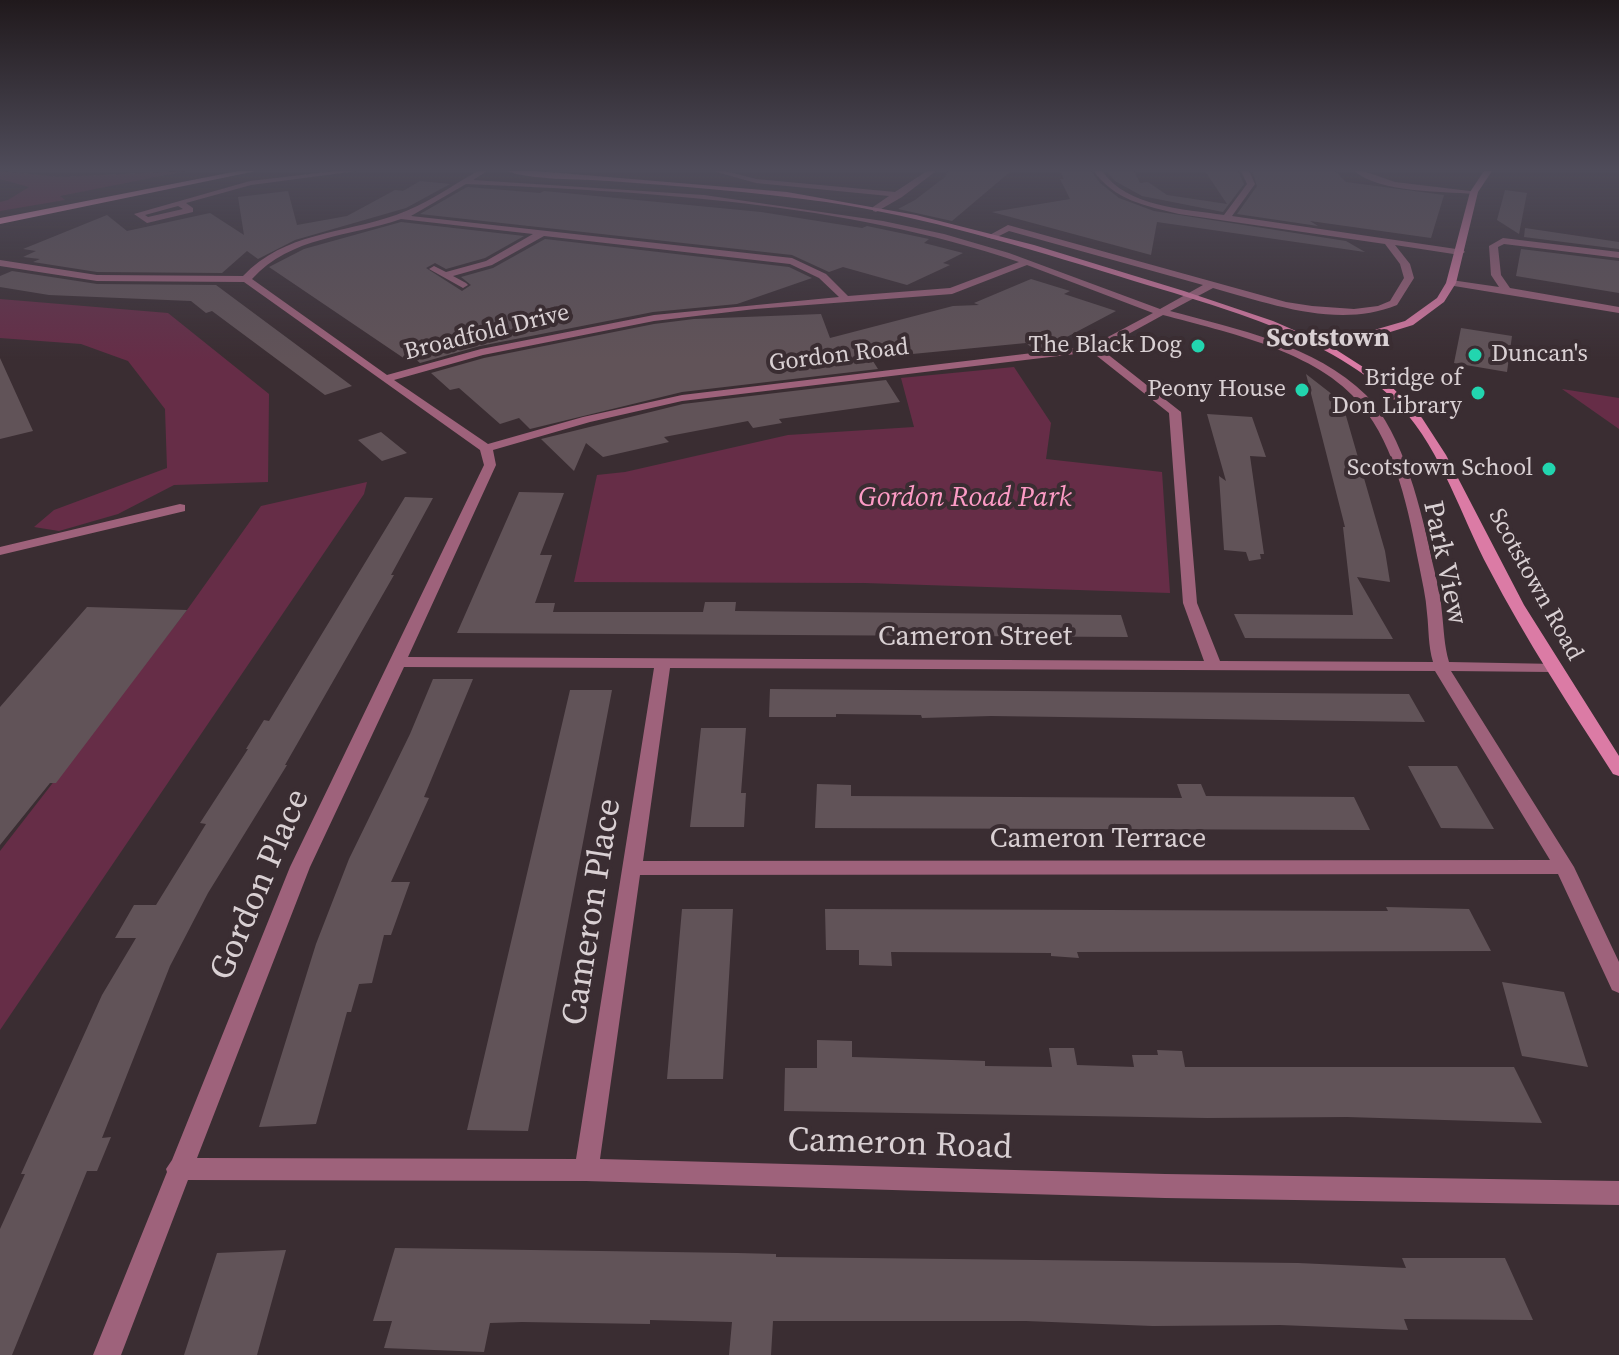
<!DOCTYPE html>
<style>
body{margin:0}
canvas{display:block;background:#3a2d32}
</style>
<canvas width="1619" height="1355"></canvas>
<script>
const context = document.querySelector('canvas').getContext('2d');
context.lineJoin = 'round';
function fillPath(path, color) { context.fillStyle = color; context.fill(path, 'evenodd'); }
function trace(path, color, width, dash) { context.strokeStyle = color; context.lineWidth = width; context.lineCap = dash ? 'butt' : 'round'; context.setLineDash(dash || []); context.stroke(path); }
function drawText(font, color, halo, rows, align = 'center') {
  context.font = font + ' "Source Serif 4",serif'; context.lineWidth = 8; context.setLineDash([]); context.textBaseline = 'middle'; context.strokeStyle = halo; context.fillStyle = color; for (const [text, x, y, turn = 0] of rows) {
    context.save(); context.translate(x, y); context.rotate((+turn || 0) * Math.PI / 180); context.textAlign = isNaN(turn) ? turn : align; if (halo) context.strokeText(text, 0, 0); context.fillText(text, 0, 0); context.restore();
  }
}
fillPath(new Path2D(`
 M 0,171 L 60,177 L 186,171 L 60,196 L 65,200 L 0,211 L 0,202 L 8,200 L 29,187 L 0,179 Z
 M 0,299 L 168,313 L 269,394 L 268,482 L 174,485 L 118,514 L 59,531 L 34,527 L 54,510 L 167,468 L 165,409 L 128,361 L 81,344 L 0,338 Z
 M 1014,367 L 1051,423 L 1046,459 L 1162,472 L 1170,593 L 865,583 L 574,582 L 597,475 L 625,472 L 788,435 L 914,427 L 901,378 Z
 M 1562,389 L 1619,398 L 1619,429 Z
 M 367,482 L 364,494 L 0,1030 L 0,851 L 187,610 L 261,506 Z`), '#662d47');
fillPath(new Path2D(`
 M 948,171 L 1011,171 L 952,221 L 898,209 L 915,200 L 945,177 Z
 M 1060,171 L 1091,171 L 1100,183 L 1119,198 L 1154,211 L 1346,241 L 1365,252 L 1157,222 L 1151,255 L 992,212 L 1070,199 L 1060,179 L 1064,179 Z
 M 1106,171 L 1134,171 L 1140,183 L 1148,182 L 1167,195 L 1227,204 L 1205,171 L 1238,171 L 1244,184 L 1223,212 L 1142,196 L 1115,181 Z
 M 1252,171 L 1335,171 L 1346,182 L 1444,195 L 1431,238 L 1310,221 L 1318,226 L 1237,214 L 1257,186 Z
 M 420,181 L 450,184 L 406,208 L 295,240 L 258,259 L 247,251 L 222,273 L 97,272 L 33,262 L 40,259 L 23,257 L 36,251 L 23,249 L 107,215 L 127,231 L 210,213 L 244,235 L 238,197 L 288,191 L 297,225 L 347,216 L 395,190 L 403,191 Z
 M 467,187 L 540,193 L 544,191 L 761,212 L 862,228 L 867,226 L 929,239 L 924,243 L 963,253 L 943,263 L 950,265 L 907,285 L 843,267 L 829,272 L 792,255 L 420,214 Z
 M 1505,190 L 1527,193 L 1519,234 L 1497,220 Z
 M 401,222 L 524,236 L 485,258 L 446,269 L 435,263 L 426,268 L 462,291 L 471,285 L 461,277 L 493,268 L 545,239 L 789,267 L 812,278 L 737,304 L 653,312 L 480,346 L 420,363 L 413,357 L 405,359 L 269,267 L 304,249 Z
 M 1525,228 L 1619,242 L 1619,249 L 1524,237 Z
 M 1521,249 L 1619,261 L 1619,293 L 1516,276 Z
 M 12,271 L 97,284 L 216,285 L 352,386 L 325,395 L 212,311 L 206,313 L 191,301 L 49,295 L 0,287 L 0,276 Z
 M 1031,279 L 1070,291 L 1064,294 L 1116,311 L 1044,349 L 1035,350 L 1026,343 L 871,358 L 878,369 L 682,392 L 530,429 L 519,418 L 500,424 L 459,388 L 450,390 L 431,373 L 484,358 L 654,324 L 694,319 L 821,314 L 830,338 L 953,306 L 979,305 L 974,303 Z
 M 1461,328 L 1512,336 L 1507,372 L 1454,363 Z
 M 0,358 L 33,431 L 0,439 Z
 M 1306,374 L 1342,402 L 1385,551 L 1390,582 L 1357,577 L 1393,639 L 1245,638 L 1234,614 L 1353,615 L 1343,527 L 1345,527 Z
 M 886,380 L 900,402 L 779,419 L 782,423 L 753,428 L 748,421 L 664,437 L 669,442 L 603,457 L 586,443 L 574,471 L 541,439 L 683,404 Z
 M 1207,414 L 1252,417 L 1266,457 L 1250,456 L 1264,554 L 1260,554 L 1261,559 L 1249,561 L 1246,552 L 1224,550 L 1219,476 L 1226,481 Z
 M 381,432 L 407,453 L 382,461 L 358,440 Z
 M 519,492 L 564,493 L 540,555 L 552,555 L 535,603 L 555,603 L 553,612 L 703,612 L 705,602 L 736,602 L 735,611 L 1121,615 L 1128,637 L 457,633 Z
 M 405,497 L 433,498 L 391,575 L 394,575 L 285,765 L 287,765 L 208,893 L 170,966 L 102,1138 L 111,1137 L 97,1171 L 87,1171 L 12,1355 L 0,1355 L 0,1229 L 25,1174 L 21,1174 L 102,995 L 136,938 L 115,938 L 134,905 L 156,905 L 206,824 L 200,823 L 248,749 L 246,749 L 264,720 L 269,721 Z
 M 87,607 L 187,610 L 56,783 L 50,783 L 0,845 L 0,707 Z
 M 433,679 L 473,679 L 424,797 L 429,798 L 391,882 L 410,882 L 391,935 L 384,935 L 372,983 L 359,984 L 351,1012 L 347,1012 L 316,1124 L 259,1127 L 316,944 L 349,859 L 410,734 Z
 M 770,689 L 1409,694 L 1425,722 L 991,716 L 922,718 L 921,715 L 836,714 L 836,717 L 769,717 Z
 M 570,690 L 612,690 L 528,1131 L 467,1130 Z
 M 701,728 L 746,728 L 741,793 L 746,793 L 744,827 L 690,827 Z
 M 1408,766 L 1457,766 L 1494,829 L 1441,828 Z
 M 817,784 L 851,785 L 851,796 L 1182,798 L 1177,784 L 1201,784 L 1206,796 L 1354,797 L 1370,830 L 815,828 Z
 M 1386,907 L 1469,909 L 1491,951 L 1077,952 L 1079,958 L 1051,956 L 1051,953 L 891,952 L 892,966 L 859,965 L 859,950 L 826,950 L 825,909 L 1388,911 Z
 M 682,909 L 733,909 L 723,1079 L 667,1079 Z
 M 1502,982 L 1564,992 L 1588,1067 L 1522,1056 Z
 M 817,1040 L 852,1041 L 852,1057 L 985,1061 L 985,1066 L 1052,1067 L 1049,1048 L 1074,1048 L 1077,1065 L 1134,1067 L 1132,1055 L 1158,1055 L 1157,1050 L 1182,1051 L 1185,1067 L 1514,1067 L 1542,1123 L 1347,1117 L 1207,1118 L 784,1111 L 785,1068 L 817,1068 Z
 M 395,1248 L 737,1253 L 776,1254 L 776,1257 L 1298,1263 L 1406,1268 L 1402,1258 L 1505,1258 L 1533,1320 L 1404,1319 L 1408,1330 L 1280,1325 L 1153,1326 L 1026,1321 L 773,1321 L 771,1355 L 729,1355 L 732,1322 L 650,1320 L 650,1324 L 522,1322 L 490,1323 L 484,1352 L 384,1348 L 392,1321 L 373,1321 Z
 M 286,1250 L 257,1355 L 184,1355 L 217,1253 Z`), '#615358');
fillPath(new Path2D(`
 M 335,171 L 357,171 L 251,185 L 186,203 L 193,208 L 193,212 L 147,223 L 134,214 L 250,181 ZM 178,206 L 183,209 L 148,217 L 145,215 Z
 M 478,171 L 487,171 L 473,180 L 704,195 L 883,221 L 944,234 L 1009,253 L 1160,309 L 1203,285 L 1009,231 L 993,239 L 986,237 L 1008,225 L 1286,302 L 1312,306 L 1354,309 L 1378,306 L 1390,301 L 1404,278 L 1400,264 L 1385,244 L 1179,214 C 1146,206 1114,200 1094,171 L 1102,171 C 1127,207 1184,209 1224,215 L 1247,184 L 1241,171 L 1249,171 L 1255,184 L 1232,216 L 1463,250 L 1465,252 L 1460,255 L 1395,245 L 1410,264 L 1414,278 L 1397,305 C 1338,329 1271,304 1213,288 L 1170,311 C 1237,329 1315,345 1366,395 C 1404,434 1422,513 1433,565 C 1437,581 1441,597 1442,613 C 1444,630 1444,645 1449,662 L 1557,664 L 1559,667 L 1551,672 L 1451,671 L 1574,867 L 1619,962 L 1619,993 L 1612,990 L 1558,874 L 640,875 L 600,1159 L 1165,1174 L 1619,1181 L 1619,1205 L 1165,1198 L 586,1181 L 188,1180 L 121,1355 L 93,1355 L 167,1172 L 166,1169 L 172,1160 L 290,867 L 484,465 L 480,450 L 244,282 L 97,281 L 0,266 L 0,260 L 97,275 L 243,276 C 285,232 342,234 396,215 C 425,205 451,186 478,171 ZM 466,184 C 651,192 842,202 1019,262 L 950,288 L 848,296 L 826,274 L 792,258 L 411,216 ZM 401,219 L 533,234 L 486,261 L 446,272 L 434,266 L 429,269 L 463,288 L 468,285 L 466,283 L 453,276 L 492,265 L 544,236 L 790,264 L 819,278 L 839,297 L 654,315 L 481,349 L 387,375 L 252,279 C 291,236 349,237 401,219 ZM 1027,265 L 1153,313 L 1091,346 L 682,395 L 583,417 L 488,444 L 394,380 L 483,355 L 654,321 L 755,309 L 952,294 ZM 1163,315 C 1226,332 1318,351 1361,405 C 1396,447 1409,512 1419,565 C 1422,581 1426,597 1427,613 C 1429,630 1428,645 1433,662 L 1220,661 L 1197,603 L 1181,412 L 1101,349 ZM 1092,352 L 1169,413 L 1183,603 L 1204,661 L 408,657 L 496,465 L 493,450 L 590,422 L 682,401 ZM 404,667 L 654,668 L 576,1159 L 197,1158 L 310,867 ZM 670,668 L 1435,671 L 1550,860 L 643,861 Z
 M 713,171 L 725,171 L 756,179 L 895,192 L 927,171 L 936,171 L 902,197 L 876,212 L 873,211 L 873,207 L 889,196 L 756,183 Z
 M 1354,171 L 1363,171 L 1395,182 L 1478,192 L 1474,194 C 1440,191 1381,193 1354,171 Z
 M 1503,238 L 1619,252 L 1619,258 L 1504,244 L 1498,247 L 1501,275 L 1510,288 L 1619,307 L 1619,313 L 1448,285 L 1446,283 L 1451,280 L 1499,287 L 1491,275 L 1489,246 Z
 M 180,504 L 185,505 L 185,511 L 0,555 L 0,547 Z`), '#9e627b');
fillPath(new Path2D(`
 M 507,171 L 536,171 L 787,192 L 916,215 L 1034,245 L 1184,291 L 1273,321 L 1326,344 L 1405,321 L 1437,298 L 1446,283 L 1470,192 L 1484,171 L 1492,171 L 1478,192 L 1456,283 L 1444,302 L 1413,325 L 1335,349 L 1388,383 L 1422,418 L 1446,455 L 1524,605 L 1619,756 L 1619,776 L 1613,774 C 1570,707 1526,640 1489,569 C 1461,516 1442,452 1401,407 C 1334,334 1210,305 1118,276 C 1023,247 926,217 826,202 C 754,192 681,186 609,181 C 582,179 529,180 507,171 Z`), '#db7ba5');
fillPath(new Path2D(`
 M 238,171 L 256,171 L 0,224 L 0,218 Z`), '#fc99c3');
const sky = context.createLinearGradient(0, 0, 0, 360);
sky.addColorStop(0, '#20191c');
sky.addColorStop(0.47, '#4f4c5a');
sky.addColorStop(1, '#4f4c5a00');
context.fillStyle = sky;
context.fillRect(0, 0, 1619, 360);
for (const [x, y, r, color] of [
 [1198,346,8,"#22d5af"],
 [1475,355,8,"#22d5af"],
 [1302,390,8,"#22d5af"],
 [1478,393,8,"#22d5af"],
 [1549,469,8,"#22d5af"]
]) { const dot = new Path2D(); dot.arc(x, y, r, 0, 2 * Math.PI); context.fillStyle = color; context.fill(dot); trace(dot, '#3a2d32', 3); }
drawText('24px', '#d9d0d3', '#3a2d32', [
 ["Broadfold Drive",487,333,-14],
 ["Gordon Road",839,356,-7],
 ["Scotstown Road",1535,585,61]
]);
drawText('24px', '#d9d0d3', '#3a2d32', [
 ["The Black Dog",1182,346],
 ["Duncan's",1491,355,"left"],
 ["Bridge of",1462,379],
 ["Don Library",1462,407],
 ["Peony House",1286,390],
 ["Scotstown School",1533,469]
], 'right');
drawText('bold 26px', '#d9d0d3', '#3a2d32', [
 ["Scotstown",1328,339]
]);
drawText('italic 28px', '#fd9bc5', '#3a2d32', [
 ["Gordon Road Park",965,499]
]);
drawText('28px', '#d9d0d3', '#3a2d32', [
 ["Park View",1444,563,78],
 ["Cameron Street",975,638],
 ["Cameron Terrace",1098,840]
]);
drawText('34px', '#d9d0d3', '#3a2d32', [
 ["Gordon Place",261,885,-67],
 ["Cameron Place",593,912,-81],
 ["Cameron Road",900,1145,2]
]);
</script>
